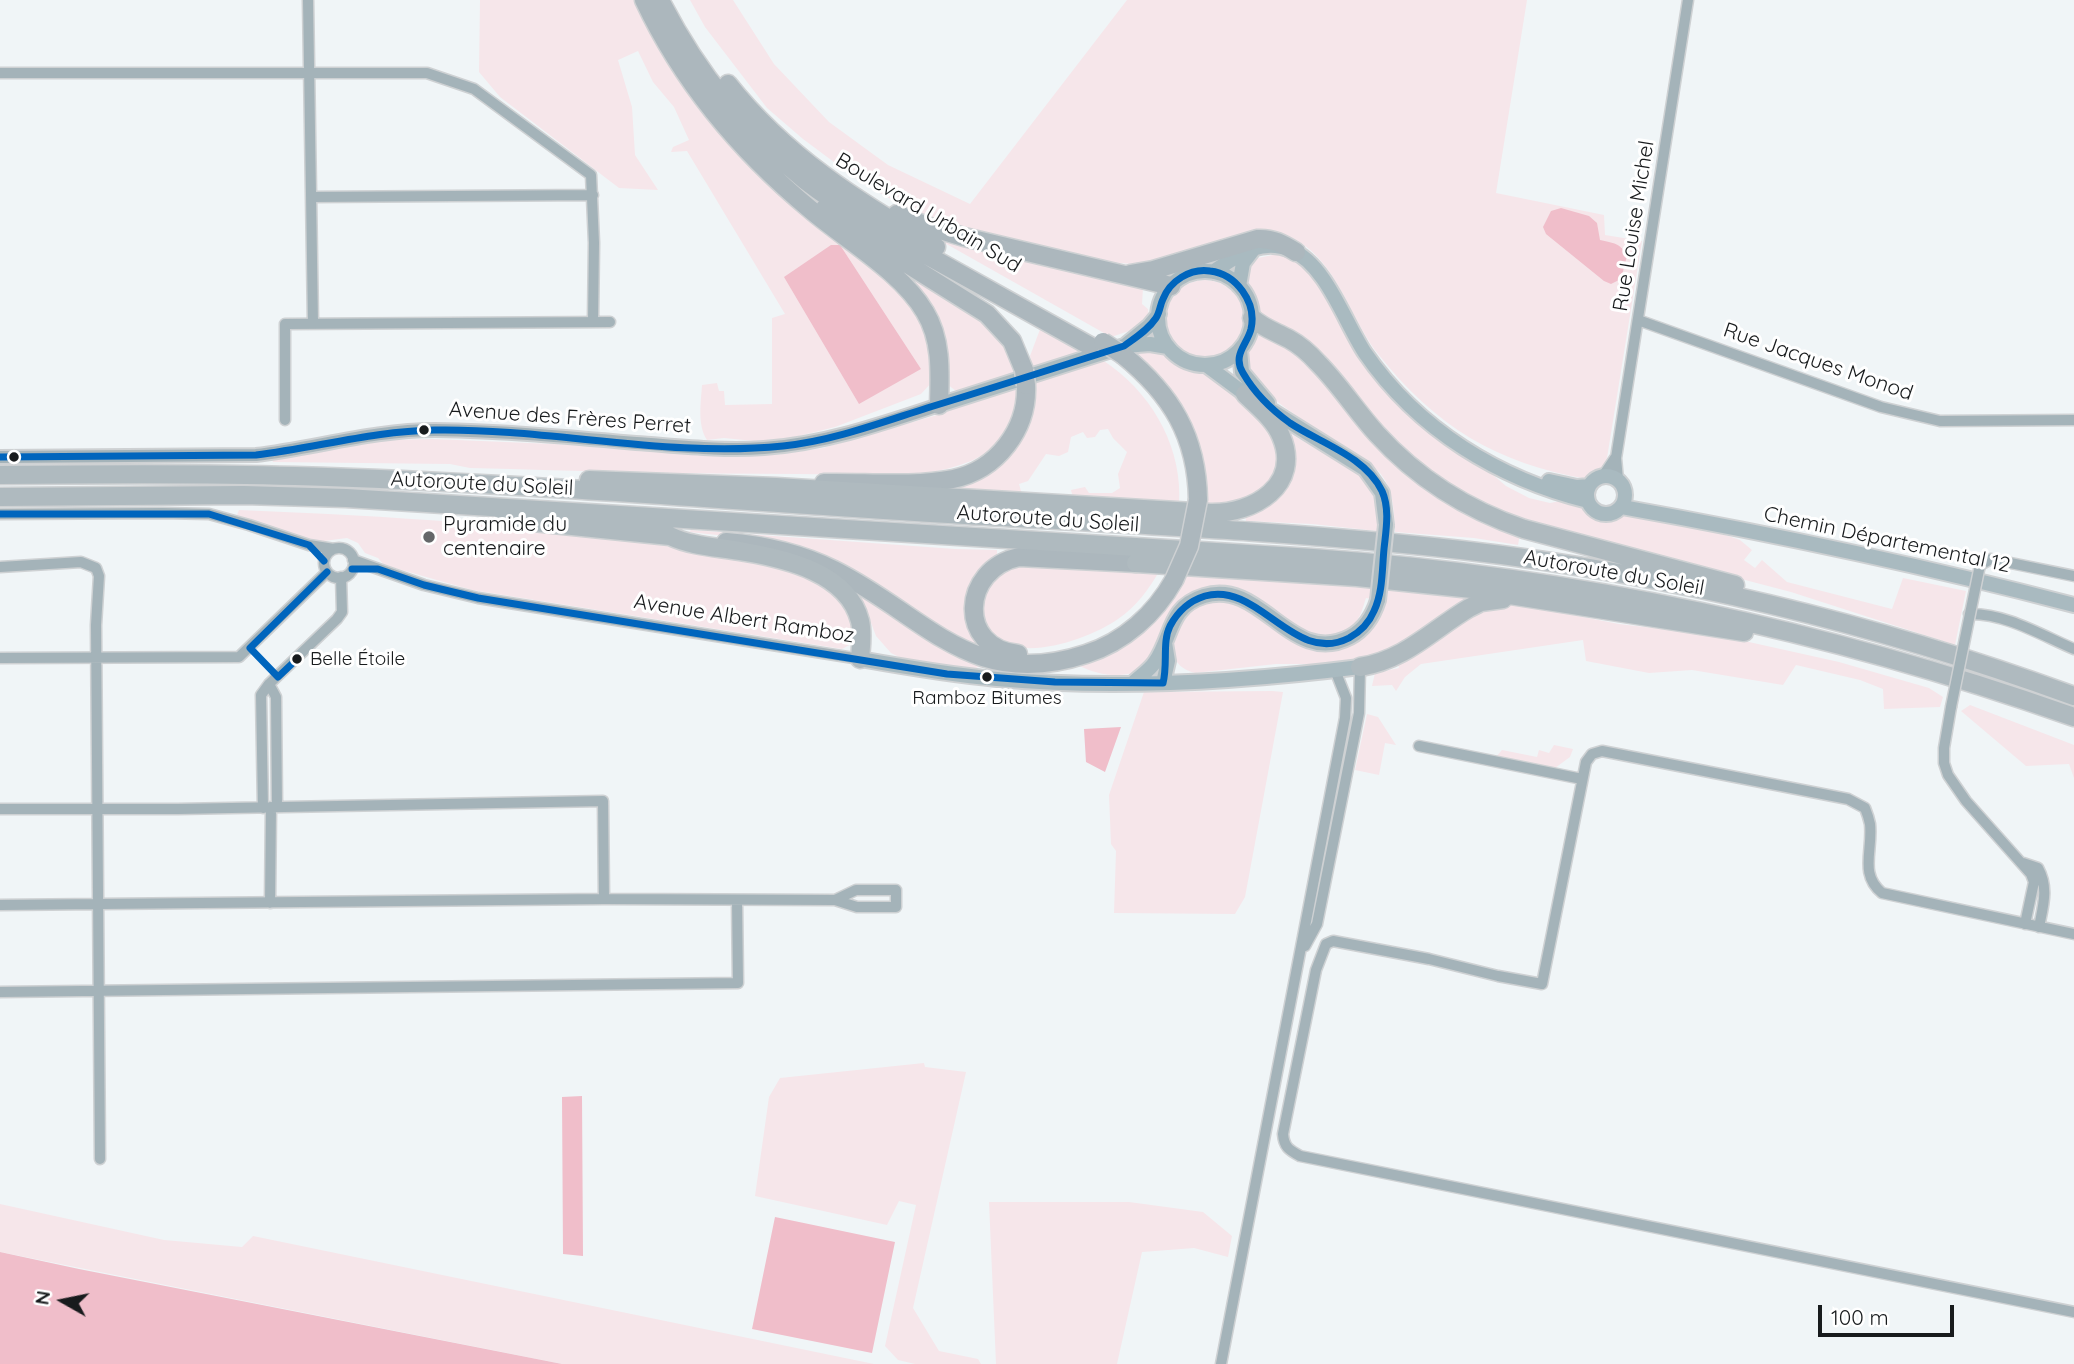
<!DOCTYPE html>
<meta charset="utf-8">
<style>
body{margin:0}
#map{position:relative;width:2074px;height:1364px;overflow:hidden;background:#f0f5f7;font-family:Quicksand,sans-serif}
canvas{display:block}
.north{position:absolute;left:28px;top:1266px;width:70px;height:70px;-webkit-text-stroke:5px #fff;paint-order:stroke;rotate:279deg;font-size:19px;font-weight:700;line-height:28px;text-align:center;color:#181b1d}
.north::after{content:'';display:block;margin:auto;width:24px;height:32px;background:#181b1d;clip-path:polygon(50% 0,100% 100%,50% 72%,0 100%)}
.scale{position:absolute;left:1818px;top:1305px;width:136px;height:32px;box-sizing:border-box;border:4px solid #181b1d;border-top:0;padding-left:9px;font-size:21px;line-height:24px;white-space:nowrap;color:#181b1d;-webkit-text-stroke:5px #fff;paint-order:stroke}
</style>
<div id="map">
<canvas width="2074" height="1364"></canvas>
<div class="north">N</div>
<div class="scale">100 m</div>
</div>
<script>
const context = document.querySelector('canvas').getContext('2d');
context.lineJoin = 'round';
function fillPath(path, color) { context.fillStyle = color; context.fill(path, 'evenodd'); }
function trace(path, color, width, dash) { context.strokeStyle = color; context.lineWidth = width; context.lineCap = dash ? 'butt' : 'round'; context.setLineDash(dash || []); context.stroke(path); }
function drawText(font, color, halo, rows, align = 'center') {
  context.font = font + ' Quicksand,sans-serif'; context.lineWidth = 6; context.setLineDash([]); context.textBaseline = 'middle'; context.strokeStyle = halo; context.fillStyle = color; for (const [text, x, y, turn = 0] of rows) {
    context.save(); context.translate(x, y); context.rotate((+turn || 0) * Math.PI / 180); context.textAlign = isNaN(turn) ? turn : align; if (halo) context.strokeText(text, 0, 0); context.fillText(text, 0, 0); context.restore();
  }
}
fillPath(new Path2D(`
 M 480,0 L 639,0 L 667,55 L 854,253 L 902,295 L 918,316 L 930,343 L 933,381 L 921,394 L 835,427 L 791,438 L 754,441 L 724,438 L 707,440 C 697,425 701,402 702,385 L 717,383 L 719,391 L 724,391 L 725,405 L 772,404 L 772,318 L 785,314 L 687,151 L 671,152 L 673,147 L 689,140 L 674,107 L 653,82 L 638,51 L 618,60 L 632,107 L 635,155 L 658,190 L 619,188 L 500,97 L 479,72 Z
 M 690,0 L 733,0 L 774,64 L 829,122 L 888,165 L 970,204 L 1127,0 L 1527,0 L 1496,193 L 1604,215 L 1605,235 L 1642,241 L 1607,458 L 1601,471 L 1588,479 C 1497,464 1435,426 1378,354 C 1346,313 1333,244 1274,232 C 1264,230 1249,237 1238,240 C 1207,248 1176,257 1146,265 L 1107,262 L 962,228 L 910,210 L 862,183 L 803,139 L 767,108 L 705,27 Z
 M 927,233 L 1143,288 L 1142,304 L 1148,309 L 1149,319 L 1141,327 L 1111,337 Z
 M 1277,254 L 1295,260 L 1310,272 L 1366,365 L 1506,486 L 1529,498 L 1550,503 L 1565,500 L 1583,507 L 1594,517 L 1606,520 L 1624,512 L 1706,528 L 1740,540 L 1752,550 L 1744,560 L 1755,568 L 1762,560 L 1787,582 L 1892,609 L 1903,578 L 1966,591 L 1955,645 L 1791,592 L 1523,522 L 1472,501 L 1421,467 L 1262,316 C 1257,300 1247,287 1247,270 L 1258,258 Z
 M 884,261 C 928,287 1004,318 1015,372 L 956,391 L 947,384 L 944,346 Z
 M1166 319a39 39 0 1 1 78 0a39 39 0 1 1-78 0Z
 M 1042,324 C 1064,338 1090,350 1111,366 C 1155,398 1183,451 1179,505 L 1073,498 L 1071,490 L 1085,487 L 1089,493 L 1112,493 L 1120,488 L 1118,474 L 1127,452 L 1113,438 L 1108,429 L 1100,430 L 1095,437 L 1087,438 L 1083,432 L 1071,437 L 1068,452 L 1059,456 L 1046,454 L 1028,481 L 1019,484 L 1021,491 L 1025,494 L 993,491 L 922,490 L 985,475 L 1009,457 L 1028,424 L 1034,398 L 1035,377 L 1030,356 Z
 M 1259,332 L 1288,345 L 1314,366 L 1394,458 L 1520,534 L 1518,545 L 1474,538 L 1395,532 C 1394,512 1394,487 1378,471 C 1355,447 1239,394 1247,356 C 1249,349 1256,340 1259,332 Z
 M 1162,349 L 1173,361 L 1192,370 L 1209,373 L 1249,405 L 1267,425 L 1281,454 L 1272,483 L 1247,503 L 1207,507 C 1202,467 1194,424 1170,390 C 1160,375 1146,364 1132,352 Z
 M 1016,385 C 1018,418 1003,448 971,461 C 918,483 854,474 798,474 C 688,474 579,471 470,468 L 450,464 L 273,462 L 272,459 L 383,440 L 433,439 L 625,447 L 722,455 L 775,455 L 823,448 L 937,415 Z
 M 1291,434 L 1357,472 L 1379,504 L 1377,531 L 1312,524 L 1246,521 L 1245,514 L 1293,454 Z
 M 239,510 C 389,516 538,525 686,549 C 727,555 801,563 833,590 C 850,604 851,615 856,635 L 851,644 L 842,649 L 472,590 L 384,565 L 378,558 L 365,553 L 358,543 L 347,538 L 316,542 L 237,515 Z
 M 691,530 L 955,549 L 997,550 L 997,557 C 956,582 959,615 986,649 L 984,668 L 978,667 L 973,670 L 903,659 L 891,653 L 876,636 L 864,604 L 848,589 L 745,538 L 689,532 Z
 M 1026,565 L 1160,570 C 1149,589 1136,607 1118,619 C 1093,637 1030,660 1001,641 C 975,624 979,585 1005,569 C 1011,566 1019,566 1026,565 Z
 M 1187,574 L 1308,580 L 1474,595 L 1486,605 L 1516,604 L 1619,624 L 1722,636 L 1839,662 L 1929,688 L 1943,697 L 1940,707 L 1884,709 L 1883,689 L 1860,680 L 1796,665 L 1783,685 L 1692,670 L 1649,673 L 1586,661 L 1583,640 L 1421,664 L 1405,677 L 1396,691 L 1392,685 L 1372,686 L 1375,673 L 1399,668 L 1393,650 L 1357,660 L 1325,664 L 1276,664 L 1195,673 C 1188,671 1181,668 1177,662 C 1164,640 1184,607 1207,602 C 1258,591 1290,670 1344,647 C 1352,644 1371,633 1375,626 C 1378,620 1382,609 1385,602 L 1366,598 C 1363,607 1361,616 1355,623 C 1343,637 1316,639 1300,629 C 1288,622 1278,611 1266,603 C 1235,582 1201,581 1174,609 C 1160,624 1155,649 1147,668 C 1120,679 1104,677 1077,665 L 1111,651 L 1181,584 Z
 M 1272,691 L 1283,692 L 1245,897 L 1235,914 L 1114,913 L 1116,851 L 1111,844 L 1109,795 L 1144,692 Z
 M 1970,705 L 2074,745 L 2074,778 L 2069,764 L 2026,766 L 1961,711 Z
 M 1367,714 L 1378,717 L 1396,745 L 1385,743 L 1379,775 L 1355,770 Z
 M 1554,745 L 1573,749 L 1570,757 L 1555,768 L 1496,757 L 1502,750 L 1537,757 L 1539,750 L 1549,753 Z
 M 924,1063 L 925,1067 L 966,1072 L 913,1308 L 939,1351 L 978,1359 L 981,1364 L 915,1364 L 898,1360 L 885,1346 L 916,1205 L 899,1201 L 887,1225 L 755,1196 L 769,1097 L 780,1078 Z
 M 989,1202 L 1129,1202 L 1203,1212 L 1232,1236 L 1228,1257 L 1194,1248 L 1142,1252 L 1117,1364 L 996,1364 Z
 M 0,1204 L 164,1240 L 242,1247 L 253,1236 L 874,1364 L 562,1364 L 0,1252 Z`), '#f6e6ea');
fillPath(new Path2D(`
 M 1561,208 L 1589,216 L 1597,223 L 1600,240 C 1613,243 1621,243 1627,256 L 1621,279 L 1611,284 L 1604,281 L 1546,234 L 1543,227 L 1551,211 Z
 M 831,245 L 840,245 L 921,369 L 859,404 L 784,277 Z
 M 1121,727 L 1105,772 L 1086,762 L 1084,729 Z
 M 582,1096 L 583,1256 L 563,1254 L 562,1097 Z
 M 775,1217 L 895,1242 L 872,1353 L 752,1329 Z
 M 0,1252 L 79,1269 L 562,1364 L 0,1364 Z`), '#f0beca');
const minor = new Path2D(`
 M 308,0 L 313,323
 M 0,73 L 427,73 L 474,89 L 591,175 L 594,243 L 593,321
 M 311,197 L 593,195
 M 1638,320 L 1881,407 L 1940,421 L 2074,420
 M 285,420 L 285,324 L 610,322
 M 1603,476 L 1615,458
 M 1618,480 L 1616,458 L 1688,0
 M 0,514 L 162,513 L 209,514 L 249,525 L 309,545 L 334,549
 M324 563a15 15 0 1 1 30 0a15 15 0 1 1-30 0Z
 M 353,560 L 424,585 L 478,598 L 860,659
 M 1980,565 L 1991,559 L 2074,576
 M 0,567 L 81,562 L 96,568 L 99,576 L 96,625 L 100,1159
 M 1969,614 C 2005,613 2041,635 2074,649
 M 0,658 L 239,657 L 327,572
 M 269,684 L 276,697 L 277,807
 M 1951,707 L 1944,748 L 1944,763 L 1948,775 L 1966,801 L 2031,874 L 2034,882 L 2025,924
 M 1419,746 L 1582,779
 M 263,808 L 261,695 L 269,684 L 337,619 L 342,612 L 341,577
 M 0,809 L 178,809 L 603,801 L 604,899
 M 2023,863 L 2038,868 C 2049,888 2043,906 2039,927
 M 270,903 L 271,807
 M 0,905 L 604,899 L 835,900 L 857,907 L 896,907 L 896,890 L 856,890 L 835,900
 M 2074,934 L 1882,893 C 1859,874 1873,851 1870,824 C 1869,819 1867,813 1865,808 L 1848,799 L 1602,751 L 1592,754 L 1586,762 L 1542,984 L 1498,976 L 1429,959 L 1333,941 L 1326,944 L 1316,970 L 1283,1134 C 1284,1147 1289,1150 1300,1156 L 2074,1312
 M 1305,946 L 1317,924 L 1359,713 L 1360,667
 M 0,992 L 738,983 L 737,900
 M 1221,1364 L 1345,718 L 1346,698 L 1335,670`);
const tertiary = new Path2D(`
 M 0,457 L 256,455 C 315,448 374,430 435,430 C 502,431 569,437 636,443 C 679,446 721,451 764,448 C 824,444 882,424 939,405`);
const secondary = new Path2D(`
 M1158 318a47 47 0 1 1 94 0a47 47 0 1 1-94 0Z
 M 1213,272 C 1237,256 1260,237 1291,250 C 1326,264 1345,323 1365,353 C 1418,430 1499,479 1588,501
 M 1239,286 L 1243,263 L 1253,250
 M 1127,344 L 1149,326 L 1159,314
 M 1240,350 L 1242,372 L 1268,403
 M 1206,365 L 1245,394 L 1365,469 L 1382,493 L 1386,525
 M 939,405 L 1124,346 L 1150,344 L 1168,347
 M1587 495a19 19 0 1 1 38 0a19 19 0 1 1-38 0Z
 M 1549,481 L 1577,487 L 1589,486
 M 1622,507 C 1773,534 1925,566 2074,605
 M 860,659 C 905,667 951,675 997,679 C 1118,690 1241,682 1360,667
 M 1163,683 L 1168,661 L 1165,643
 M 1132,684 C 1139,677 1150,670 1155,662 C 1173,636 1168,607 1204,596 C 1262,578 1291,668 1350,637 C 1365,629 1373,616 1378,600`);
const trunk = new Path2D(`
 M 644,0 C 683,83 741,152 811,210 C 846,240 902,272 925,312 C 942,340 940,373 939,405
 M 660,0 C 695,69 745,132 806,181 C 842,209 883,231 923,253 C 978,284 1035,315 1090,346
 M 728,84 C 784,155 858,202 936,247
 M 825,208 L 869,240 L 987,314 L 1012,341 L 1024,370
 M 897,214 L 927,226 L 964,237 L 1171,286
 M 1130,274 L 1153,270 L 1257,239 C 1273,238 1283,244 1296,252
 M 1123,355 C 1171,394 1197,436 1198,500
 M 824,483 C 866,482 911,487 953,479 C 997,470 1028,429 1026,385
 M 726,542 C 763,545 800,553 834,570 C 925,615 971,692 1086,654 C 1124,642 1155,614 1174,580
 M 1018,654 C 957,648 961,569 1019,557 L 1136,563`);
const motorway = new Path2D(`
 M 1252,318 C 1263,328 1276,332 1289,339 C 1300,345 1310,354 1318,363 C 1340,385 1356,411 1377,434 C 1417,478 1468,510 1524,529 L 1735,585
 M 0,475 C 98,474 197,473 295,476 C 502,482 708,499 915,512 C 1097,523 1280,530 1461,550 C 1669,574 1877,624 2074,696
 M 589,480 L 776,487 L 1210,513 C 1254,514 1302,485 1281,436 C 1274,419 1258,407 1245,394
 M 0,497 L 244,495 L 346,498 L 1313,558 C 1578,577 1824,629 2074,717
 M 504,519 L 670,536 C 693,547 720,547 745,552 C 786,559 848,573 860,621 C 863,633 861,646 860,659
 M 1136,563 L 1357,577 L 1472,589 L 1744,632
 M 1360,667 C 1405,660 1432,630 1469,608 L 1481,602 L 1503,599`);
trace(minor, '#ced1d3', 13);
trace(tertiary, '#ced1d3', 16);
trace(secondary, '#ced1d3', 18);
trace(trunk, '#ced1d3', 21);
trace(motorway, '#ced1d3', 21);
trace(minor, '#a4b3b9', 10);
trace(tertiary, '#a4b3b9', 12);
trace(secondary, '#a9bac0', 14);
trace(trunk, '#acb7bd', 18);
trace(motorway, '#afbabf', 18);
const minorBridge = new Path2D(`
 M 1951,707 L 1980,565`);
const secondaryBridge = new Path2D(`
 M 1378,600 L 1386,525`);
const trunkBridge = new Path2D(`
 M 1103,342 L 1123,355
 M 1024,370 L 1026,385
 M 1174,580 L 1189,546 L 1198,500`);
trace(minorBridge, '#ced1d3', 13, []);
trace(secondaryBridge, '#ced1d3', 18, []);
trace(trunkBridge, '#ced1d3', 21, []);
trace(minorBridge, '#a4b3b9', 10);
trace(secondaryBridge, '#a9bac0', 14);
trace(trunkBridge, '#acb7bd', 18);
trace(new Path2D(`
 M 0,457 L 256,455 C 315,448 374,431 434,430 C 551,428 667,458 783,446 C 832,441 880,423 927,408 C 993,388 1058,367 1124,346 C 1135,338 1148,330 1156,318 C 1160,312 1160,305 1163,299 C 1170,281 1190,268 1210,271 C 1236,274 1257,302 1251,329 C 1247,345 1232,355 1243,373 C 1254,392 1272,410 1290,423 C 1320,443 1365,456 1382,491 C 1390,509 1386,530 1384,549 C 1382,569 1383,592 1374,611 C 1369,623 1360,632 1349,638 C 1294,666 1259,581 1205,596 C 1189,601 1178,611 1170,626 C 1162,642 1168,664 1163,683
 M 0,514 L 209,514 L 309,545 L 324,561
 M 352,569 L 378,569 L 424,585 L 478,598 L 947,674 L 1055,682 L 1163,683
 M 297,659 L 278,677 L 250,648 L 327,572`), '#0065bd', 7);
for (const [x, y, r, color] of [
 [424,430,6,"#181b1d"],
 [14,457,6,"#181b1d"],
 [429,537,7,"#646769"],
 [297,659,6,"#181b1d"],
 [987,677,6,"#181b1d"]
]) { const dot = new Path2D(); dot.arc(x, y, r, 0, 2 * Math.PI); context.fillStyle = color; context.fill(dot); trace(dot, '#fff', 2.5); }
drawText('19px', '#181b1d', '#fff', [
 ["Belle Étoile",310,659],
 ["Ramboz Bitumes",987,698,"center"]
], 'left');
drawText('21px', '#181b1d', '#fff', [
 ["Boulevard Urbain Sud",928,213,31],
 ["Rue Louise Michel",1634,226,-81],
 ["Rue Jacques Monod",1818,362,19],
 ["Avenue des Frères Perret",570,418,4],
 ["Autoroute du Soleil",482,484,3],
 ["Autoroute du Soleil",1048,519,4],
 ["Chemin Départemental 12",1887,540,12],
 ["Autoroute du Soleil",1614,573,10],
 ["Avenue Albert Ramboz",744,619,9]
]);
drawText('21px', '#181b1d', '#fff', [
 ["Pyramide du",443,525],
 ["centenaire",443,549]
], 'left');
</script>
